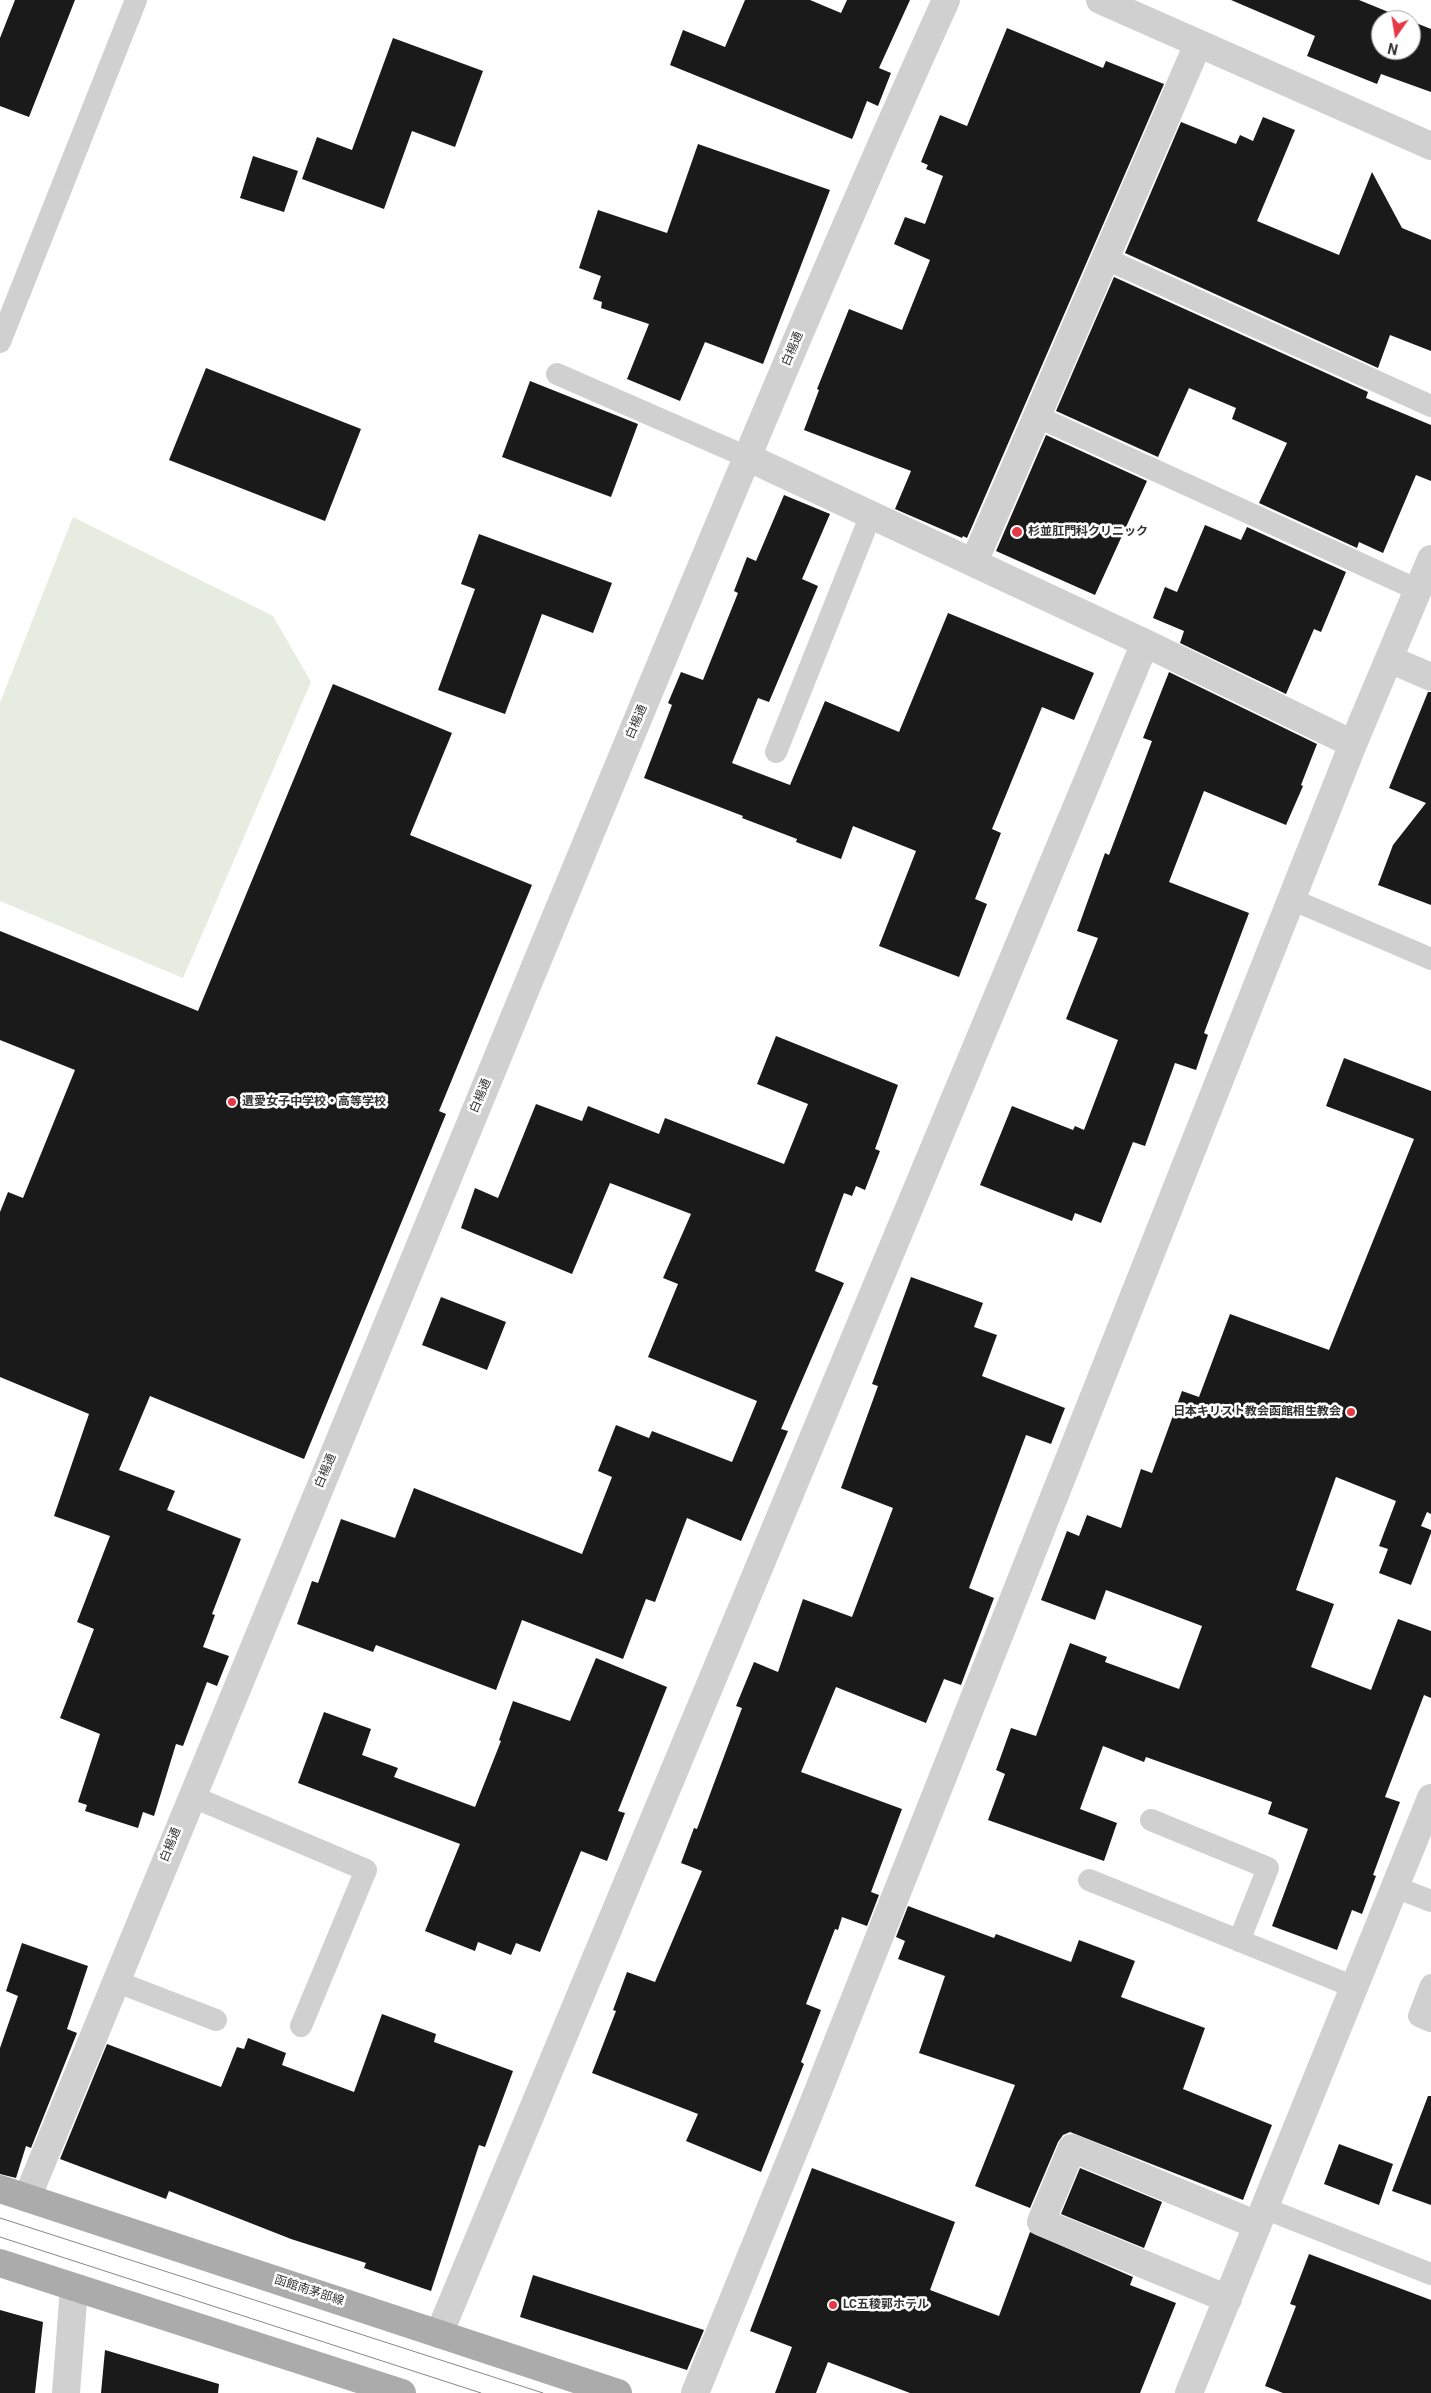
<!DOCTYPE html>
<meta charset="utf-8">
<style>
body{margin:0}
#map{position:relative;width:1431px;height:2393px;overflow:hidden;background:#fff;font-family:Roboto,sans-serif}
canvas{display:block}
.north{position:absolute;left:1371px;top:10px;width:50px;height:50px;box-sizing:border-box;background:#fff;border:1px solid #adadad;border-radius:50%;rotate:193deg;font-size:14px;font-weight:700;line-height:20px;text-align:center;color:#333}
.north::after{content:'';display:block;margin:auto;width:18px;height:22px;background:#e63946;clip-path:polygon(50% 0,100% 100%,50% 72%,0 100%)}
</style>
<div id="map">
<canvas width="1431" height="2393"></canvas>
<div class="north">N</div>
</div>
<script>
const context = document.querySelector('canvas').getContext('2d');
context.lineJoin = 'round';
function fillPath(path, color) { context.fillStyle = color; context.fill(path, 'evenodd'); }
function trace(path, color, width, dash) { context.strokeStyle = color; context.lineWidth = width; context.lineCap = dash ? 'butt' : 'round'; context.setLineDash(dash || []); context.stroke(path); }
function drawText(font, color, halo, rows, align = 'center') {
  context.font = font + ' Roboto,"Noto Sans JP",sans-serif'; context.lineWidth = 5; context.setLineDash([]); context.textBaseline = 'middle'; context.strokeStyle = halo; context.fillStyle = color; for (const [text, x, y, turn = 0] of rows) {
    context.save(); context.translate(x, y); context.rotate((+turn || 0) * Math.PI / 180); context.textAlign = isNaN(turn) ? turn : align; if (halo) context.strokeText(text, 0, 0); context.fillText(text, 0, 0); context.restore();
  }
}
fillPath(new Path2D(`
 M 73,517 L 273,616 L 311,682 L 183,978 L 0,901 L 0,703 Z`), '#e6ecdf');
fillPath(new Path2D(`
 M 15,0 L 75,0 L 29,117 L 0,106 L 0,38 Z
 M 745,0 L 810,0 L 841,13 L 847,0 L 910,0 L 879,68 L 891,73 L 878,106 L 867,101 L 853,137 L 852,139 L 670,65 L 683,30 L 725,47 Z
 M 1231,0 L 1359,0 L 1408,20 L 1381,20 L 1381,50 L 1411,50 L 1411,21 L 1431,29 L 1431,92 L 1381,74 L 1377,84 L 1307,56 L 1315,36 Z
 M 1007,28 L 1103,68 L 1106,61 L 1164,84 L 967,538 L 963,536 L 962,538 L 895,509 L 911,471 L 804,430 L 819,390 L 817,389 L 849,309 L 902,330 L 930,260 L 894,244 L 905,217 L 925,224 L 943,176 L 926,169 L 928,165 L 921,162 L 940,115 L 967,126 Z
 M 393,38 L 483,71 L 455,147 L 412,131 L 384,209 L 302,179 L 317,137 L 352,150 Z
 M 1263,117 L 1295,130 L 1257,221 L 1339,255 L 1372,172 L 1402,228 L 1431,240 L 1431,351 L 1390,335 L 1378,368 L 1125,253 L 1181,122 L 1236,144 L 1240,135 L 1253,141 Z
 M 698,144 L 830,190 L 763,364 L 705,342 L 680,401 L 627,379 L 649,324 L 601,308 L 602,302 L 593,299 L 601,276 L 579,268 L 598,210 L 667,233 Z
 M 253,156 L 298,171 L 284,212 L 240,198 Z
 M 1114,277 L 1368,392 L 1366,398 L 1431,425 L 1431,481 L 1416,475 L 1383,553 L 1359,542 L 1357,548 L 1259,503 L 1287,443 L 1232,419 L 1236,408 L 1189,388 L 1158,457 L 1056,411 Z
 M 206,368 L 361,429 L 325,521 L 169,460 Z
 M 530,381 L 638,424 L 611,497 L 502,457 Z
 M 1046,435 L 1147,481 L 1095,595 L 996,551 Z
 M 784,495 L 830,514 L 802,579 L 818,586 L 769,702 L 758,698 L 732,763 L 790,785 L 825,701 L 899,732 L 948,613 L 1094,673 L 1074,720 L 1042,707 L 992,829 L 1001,833 L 975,899 L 987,904 L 959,977 L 879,946 L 916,851 L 853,826 L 841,859 L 796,842 L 797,839 L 742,818 L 743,816 L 644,778 L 672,705 L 668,703 L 681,672 L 703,680 L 738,593 L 734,591 L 747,557 L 756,561 Z
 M 1205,525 L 1241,540 L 1247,527 L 1346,572 L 1321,632 L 1314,629 L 1286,694 L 1180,643 L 1184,631 L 1153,618 L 1165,587 L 1177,592 Z
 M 479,534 L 612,583 L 593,633 L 542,614 L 505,714 L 438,690 L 475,589 L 461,584 Z
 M 1169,672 L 1317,744 L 1301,785 L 1303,786 L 1286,825 L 1204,791 L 1169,882 L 1249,913 L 1204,1033 L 1208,1035 L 1196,1070 L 1175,1063 L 1145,1146 L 1133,1142 L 1101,1223 L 1075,1213 L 1072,1221 L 980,1185 L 1012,1106 L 1073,1130 L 1075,1126 L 1084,1130 L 1118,1040 L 1066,1019 L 1098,938 L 1077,931 L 1105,853 L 1109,855 L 1152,741 L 1143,738 Z
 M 333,684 L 452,733 L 410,835 L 532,885 L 439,1111 L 446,1114 L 304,1459 L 150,1396 L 119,1470 L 175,1491 L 167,1510 L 241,1539 L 212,1614 L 215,1615 L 203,1647 L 229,1656 L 217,1686 L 207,1682 L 183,1746 L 176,1744 L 154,1816 L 143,1812 L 138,1828 L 85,1811 L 87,1805 L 78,1802 L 100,1734 L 60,1718 L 94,1629 L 77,1622 L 110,1536 L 54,1516 L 89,1414 L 0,1377 L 0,1212 L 8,1192 L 23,1198 L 75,1070 L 0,1040 L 0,931 L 198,1011 Z
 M 1428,692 L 1431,692 L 1431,905 L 1378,885 L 1393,845 L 1426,803 L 1389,788 Z
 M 776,1036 L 898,1085 L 875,1149 L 880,1151 L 865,1190 L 856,1186 L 852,1196 L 844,1193 L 815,1271 L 844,1283 L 781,1429 L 788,1431 L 741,1541 L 687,1518 L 655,1602 L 646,1599 L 623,1659 L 522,1620 L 496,1690 L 376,1645 L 373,1652 L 297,1624 L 312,1581 L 318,1583 L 341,1519 L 395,1538 L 414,1488 L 582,1554 L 612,1477 L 598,1471 L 616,1425 L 649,1438 L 652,1431 L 732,1462 L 757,1401 L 648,1357 L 678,1284 L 663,1278 L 691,1214 L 610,1183 L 572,1274 L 461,1228 L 475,1188 L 498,1198 L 536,1104 L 582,1121 L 588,1106 L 659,1134 L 665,1118 L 784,1164 L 808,1104 L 757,1084 Z
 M 1344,1058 L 1431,1091 L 1431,1514 L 1427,1512 L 1421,1526 L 1431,1530 L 1431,1533 L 1411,1585 L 1379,1573 L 1388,1549 L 1379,1546 L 1396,1501 L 1336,1477 L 1296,1590 L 1334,1604 L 1311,1667 L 1371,1690 L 1398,1619 L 1431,1631 L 1431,1698 L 1424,1695 L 1385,1797 L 1400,1802 L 1373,1875 L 1376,1876 L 1362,1914 L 1352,1910 L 1337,1950 L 1272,1926 L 1308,1829 L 1268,1814 L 1272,1802 L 1146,1757 L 1144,1762 L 1103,1746 L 1080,1809 L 1117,1823 L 1104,1861 L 988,1820 L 1005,1774 L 996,1770 L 1011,1728 L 1036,1736 L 1070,1643 L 1107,1657 L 1105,1662 L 1179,1689 L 1202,1626 L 1106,1590 L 1095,1620 L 1041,1600 L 1067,1531 L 1079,1536 L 1087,1515 L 1121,1528 L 1141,1469 L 1152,1473 L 1182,1391 L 1199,1397 L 1230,1314 L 1329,1350 L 1414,1139 L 1326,1106 Z
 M 911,1277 L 983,1303 L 974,1327 L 997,1335 L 982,1376 L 1065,1408 L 1051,1444 L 1026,1435 L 969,1588 L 994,1598 L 961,1685 L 944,1679 L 926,1723 L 836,1687 L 801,1772 L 902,1809 L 871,1892 L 879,1895 L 867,1926 L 842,1917 L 838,1930 L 835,1929 L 806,2004 L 821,2010 L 801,2062 L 804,2064 L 761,2172 L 686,2141 L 698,2114 L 592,2073 L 616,2011 L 613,2010 L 627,1972 L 655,1982 L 702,1871 L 681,1863 L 694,1828 L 697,1829 L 742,1708 L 736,1706 L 754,1662 L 778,1672 L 803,1599 L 852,1617 L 893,1508 L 841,1488 L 878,1386 L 872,1384 Z
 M 441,1297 L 506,1322 L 487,1370 L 422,1345 Z
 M 596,1658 L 667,1687 L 618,1811 L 625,1813 L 607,1861 L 581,1851 L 540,1952 L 516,1943 L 511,1955 L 478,1942 L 475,1951 L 425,1931 L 460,1844 L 298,1783 L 324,1712 L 371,1729 L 362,1755 L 398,1768 L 394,1777 L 475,1807 L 501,1741 L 499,1740 L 513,1701 L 570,1721 Z
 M 908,1906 L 994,1938 L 996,1934 L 1071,1962 L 1079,1940 L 1135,1961 L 1121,1997 L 1205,2028 L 1183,2089 L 1272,2125 L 1243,2200 L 1070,2132 L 1063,2135 L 1058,2142 L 1030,2208 L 975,2186 L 1015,2085 L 919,2053 L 945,1976 L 898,1959 L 905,1941 L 896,1937 Z
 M 22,1943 L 88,1966 L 67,2029 L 77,2033 L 31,2148 L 26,2146 L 16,2178 L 0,2174 L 0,2048 L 18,1996 L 6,1991 Z
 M 382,2014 L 436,2034 L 434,2042 L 513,2071 L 485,2147 L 479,2145 L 431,2291 L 364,2268 L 366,2263 L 291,2239 L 169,2191 L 166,2199 L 60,2159 L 107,2044 L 221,2087 L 237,2047 L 244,2049 L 248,2038 L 286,2053 L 282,2065 L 354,2092 Z
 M 1428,2096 L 1431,2096 L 1431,2205 L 1392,2191 Z
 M 1339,2144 L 1393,2164 L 1379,2205 L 1324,2184 Z
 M 812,2168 L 955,2222 L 930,2290 L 999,2316 L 1030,2232 L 1133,2277 L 1130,2285 L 1176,2303 L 1140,2393 L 910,2393 L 828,2362 L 816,2393 L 775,2393 L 792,2347 L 750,2331 Z
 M 1080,2168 L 1162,2202 L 1144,2248 L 1061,2214 Z
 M 1309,2254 L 1431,2300 L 1431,2393 L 1283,2393 L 1265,2386 L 1296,2306 L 1290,2304 Z
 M 533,2275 L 704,2330 L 687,2370 L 520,2317 Z
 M 0,2310 L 43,2322 L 35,2393 L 0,2393 Z
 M 105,2350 L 219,2384 L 218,2393 L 101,2393 Z`), '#1a1a1a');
trace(new Path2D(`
 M 1106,259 L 1431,406
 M 0,342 L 136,0
 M 557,374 L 747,457
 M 1038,417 L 1418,590
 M 776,752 L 870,517
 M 1291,899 L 1431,959
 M 191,1796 L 366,1870 L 301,2026
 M 1151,1820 L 1268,1868 L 1239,1941
 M 1089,1880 L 1354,1987
 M 1395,1887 L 1431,1901
 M 115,1981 L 216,2020
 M 1431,1985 L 1419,2016 L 1431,2021
 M 1264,2208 L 1431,2274`), '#d0d0d0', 22);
trace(new Path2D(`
 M 1100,0 L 1431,146
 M 747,457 L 1145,643 L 1353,744
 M 974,562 L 1198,44
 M 1389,659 L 1431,677
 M 27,2198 C 194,1787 364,1378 534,969 C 669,645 801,320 946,0
 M 1228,2299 L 1041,2222 L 1072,2148 L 1257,2225
 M 439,2334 L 1145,643
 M 66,2393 L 74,2288
 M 695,2393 L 809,2114 L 1353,744 L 1431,559`), '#d0d0d0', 28);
trace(new Path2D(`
 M 1189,2393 L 1431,1798`), '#d0d0d0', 28);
trace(new Path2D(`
 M 0,2189 L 618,2393
 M 0,2263 L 402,2393`), '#ababab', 28);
trace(new Path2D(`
 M 0,2218 L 543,2393
 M 0,2237 L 481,2393`), '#888', 1);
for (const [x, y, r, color] of [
 [1017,532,6,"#e63946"],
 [232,1102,5,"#e63946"],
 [1351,1412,5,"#e63946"],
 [833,2305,5,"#e63946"]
]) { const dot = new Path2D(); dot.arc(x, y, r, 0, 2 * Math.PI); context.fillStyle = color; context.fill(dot); trace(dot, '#fff', 2); }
drawText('12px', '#333', '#fff', [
 ["白楊通",793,349,-67],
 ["白楊通",637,722,-67],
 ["白楊通",481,1096,-67],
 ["白楊通",326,1471,-67],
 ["白楊通",171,1845,-68],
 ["函館南茅部線",309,2291,18]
]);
drawText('bold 12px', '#333', '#fff', [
 ["杉並肛門科クリニック",1028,532],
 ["遺愛女子中学校・高等学校",242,1102],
 ["日本キリスト教会函館相生教会",1341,1412,"right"],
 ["LC五稜郭ホテル",843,2305]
], 'left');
</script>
